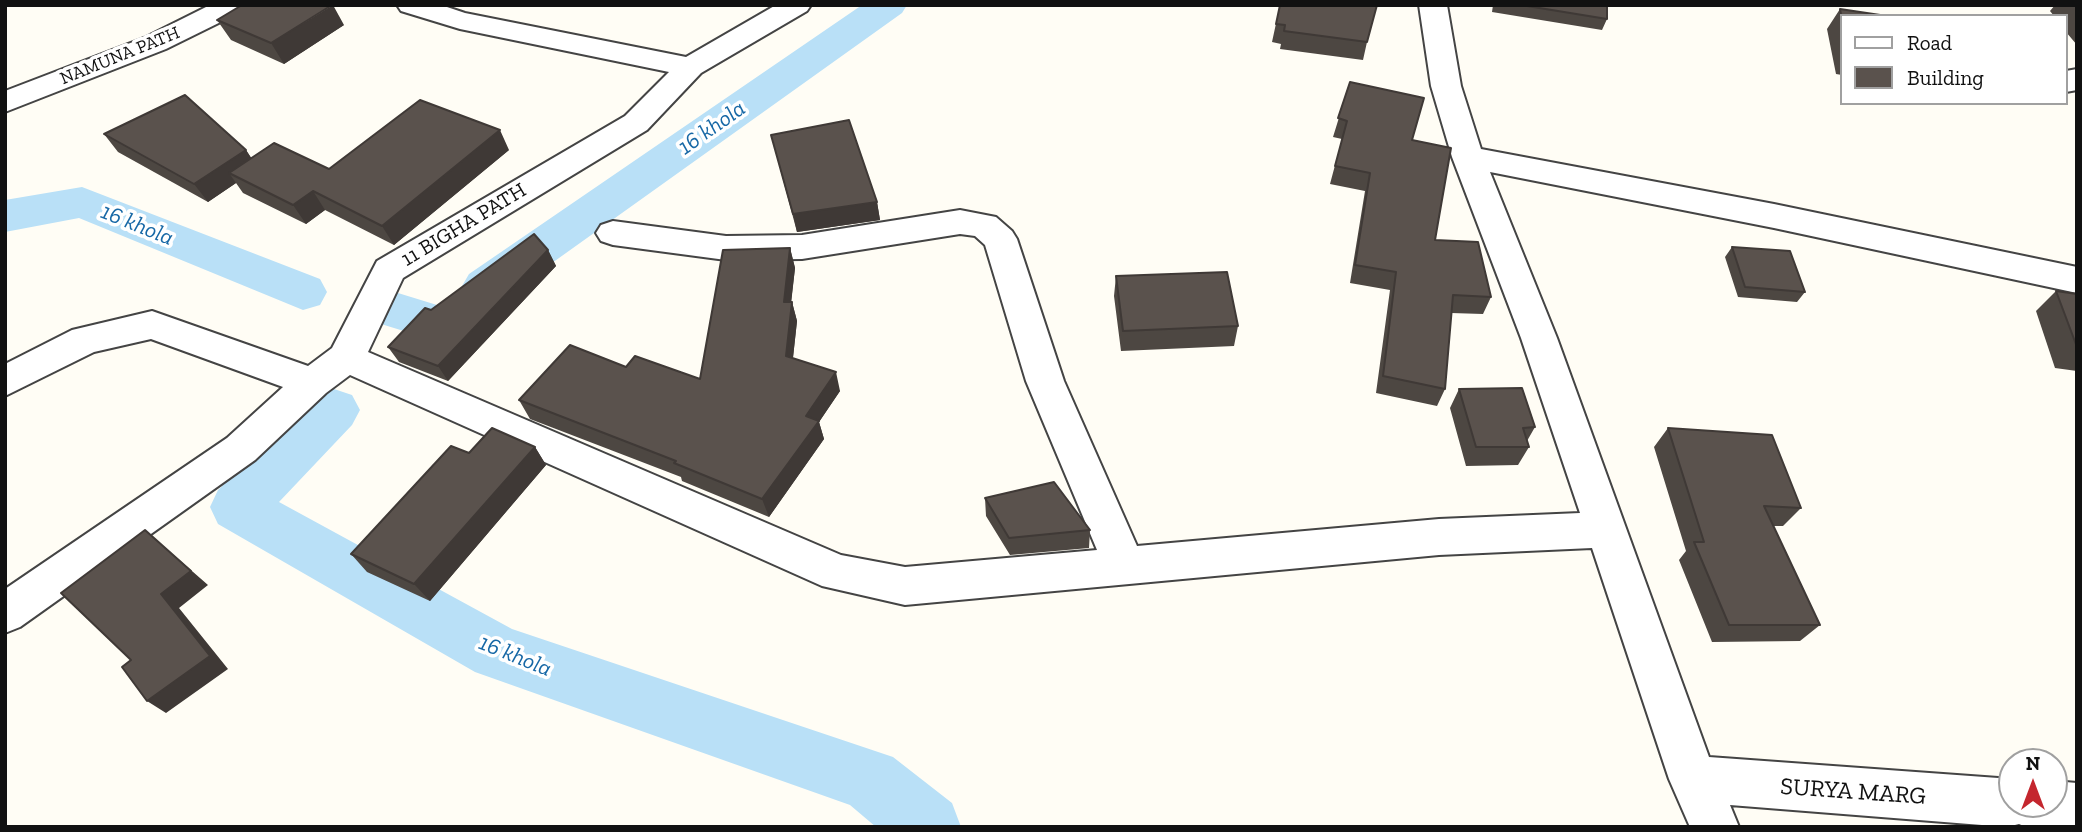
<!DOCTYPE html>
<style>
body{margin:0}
#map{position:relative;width:2082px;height:832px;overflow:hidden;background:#fffdf5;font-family:"Zilla Slab",serif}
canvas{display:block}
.frame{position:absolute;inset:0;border:7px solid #111;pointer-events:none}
.legend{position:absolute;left:1840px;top:14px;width:228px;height:91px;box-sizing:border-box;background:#fff;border:2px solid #a0a0a0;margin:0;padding:9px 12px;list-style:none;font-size:21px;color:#111}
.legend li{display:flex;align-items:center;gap:14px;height:35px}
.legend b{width:35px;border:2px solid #a0a0a0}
.north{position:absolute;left:1998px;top:748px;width:70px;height:70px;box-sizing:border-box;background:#fff;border:2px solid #a0a0a0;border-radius:50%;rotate:0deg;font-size:19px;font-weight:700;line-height:28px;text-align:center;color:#111}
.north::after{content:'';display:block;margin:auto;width:24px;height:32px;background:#c4262e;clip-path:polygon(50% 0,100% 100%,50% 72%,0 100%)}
</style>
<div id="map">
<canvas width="2082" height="832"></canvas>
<div class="frame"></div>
<ul class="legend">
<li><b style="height:9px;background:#fff"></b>Road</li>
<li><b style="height:19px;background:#5a524d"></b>Building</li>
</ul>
<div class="north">N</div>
</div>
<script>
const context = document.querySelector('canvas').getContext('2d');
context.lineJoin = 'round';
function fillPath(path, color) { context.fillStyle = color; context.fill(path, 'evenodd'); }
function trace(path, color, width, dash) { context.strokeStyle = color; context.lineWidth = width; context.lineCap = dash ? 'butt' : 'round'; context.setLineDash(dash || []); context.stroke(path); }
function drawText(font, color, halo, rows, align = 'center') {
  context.font = font + ' "Zilla Slab",serif'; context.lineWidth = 7; context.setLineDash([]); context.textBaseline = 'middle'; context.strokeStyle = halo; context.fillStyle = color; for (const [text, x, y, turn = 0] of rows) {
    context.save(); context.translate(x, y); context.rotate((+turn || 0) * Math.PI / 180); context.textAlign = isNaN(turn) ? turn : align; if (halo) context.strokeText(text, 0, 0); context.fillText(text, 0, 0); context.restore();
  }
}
fillPath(new Path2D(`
 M 862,5 L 907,5 L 902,13 L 503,298 L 486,304 L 469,298 L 462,286 L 469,274 Z
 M 82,187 L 320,279 L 327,292 L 320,305 L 303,310 L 79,218 L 5,232 L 5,200 Z
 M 398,293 L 450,309 L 458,322 L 450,335 L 433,340 L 381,324 L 374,311 L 381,298 Z
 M 334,389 L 352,395 L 360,410 L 352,425 L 279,502 L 512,629 L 893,757 L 952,803 L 961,827 L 876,827 L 850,805 L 475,672 L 218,524 L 210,507 L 218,490 L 316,395 Z`), '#b9e0f7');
const minor = new Path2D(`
 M 210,5 L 247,5 L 243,11 L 166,49 L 5,112 L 5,91 L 146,37 Z
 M 397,5 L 441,5 L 465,13 L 686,57 L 776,5 L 811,5 L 807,11 L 701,73 L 647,130 L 403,278 L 368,352 L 841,555 L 905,567 L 1097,550 L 1026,381 L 985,245 L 975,236 L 960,234 L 802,259 L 726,260 L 613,245 L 601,241 L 596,233 L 601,225 L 613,221 L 726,236 L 802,235 L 960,210 L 996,217 L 1012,231 L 1017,239 L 1064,381 L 1137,546 L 1439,519 L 1580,513 L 1521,338 L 1452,157 L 1431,86 L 1419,5 L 1447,5 L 1461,86 L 1481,149 L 1774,204 L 2077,267 L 2077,293 L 1774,228 L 1490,172 L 1557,338 L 1709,757 L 2012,779 L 2012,804 L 2054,804 L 2054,781 L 2077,783 L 2077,827 L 2026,827 L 2019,824 L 2007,827 L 1730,805 L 1739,827 L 1690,827 L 1669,779 L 1592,548 L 1439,555 L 905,605 L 822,586 L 350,375 L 326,393 L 255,460 L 20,627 L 5,633 L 5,589 L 227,438 L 283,387 L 151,339 L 94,352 L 5,396 L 5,364 L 72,330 L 152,311 L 308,366 L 332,348 L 377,261 L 625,116 L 669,72 L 460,29 L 401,11 Z
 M 2077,69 L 2077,90 L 2066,92 L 2066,71 Z`);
trace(minor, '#444', 4);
fillPath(minor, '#fff');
fillPath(new Path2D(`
 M 1280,5 L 1367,42 L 1363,60 L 1280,49 L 1281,44 L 1272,42 Z
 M 1493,5 L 1607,5 L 1607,19 L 1602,30 L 1492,12 Z
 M 2055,5 L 2077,5 L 2077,45 L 2066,32 L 2066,16 L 2054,16 L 2050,11 Z
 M 1840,9 L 1842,16 L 1842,75 L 1836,74 L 1827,29 Z
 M 217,20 L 344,25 L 284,64 L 231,40 Z
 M 1350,82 L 1412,140 L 1435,240 L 1491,297 L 1483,314 L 1451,313 L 1445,389 L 1437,406 L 1376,393 L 1390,290 L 1350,283 L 1365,191 L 1330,184 L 1342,139 L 1333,137 Z
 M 104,134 L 246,150 L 251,158 L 329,169 L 509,150 L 394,245 L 325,210 L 306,224 L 243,193 L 236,183 L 208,202 L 118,152 Z
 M 771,135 L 877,202 L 880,220 L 797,232 Z
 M 1732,247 L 1805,292 L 1797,302 L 1738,297 L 1725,257 Z
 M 790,248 L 795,268 L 791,302 L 792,302 L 797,321 L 793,358 L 840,391 L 819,422 L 824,439 L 769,517 L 682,481 L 681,477 L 530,419 L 519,400 L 626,367 L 700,379 Z
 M 548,250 L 556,266 L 448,381 L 399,362 L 388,347 Z
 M 1116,276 L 1238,326 L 1234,346 L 1121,351 L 1114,296 Z
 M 2056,291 L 2077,294 L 2077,371 L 2055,368 L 2036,311 Z
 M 1459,389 L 1535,427 L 1527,441 L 1529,447 L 1518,465 L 1466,466 L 1450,408 Z
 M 1668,428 L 1801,508 L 1783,526 L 1773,526 L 1820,625 L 1800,641 L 1712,642 L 1679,560 L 1686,551 L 1654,447 Z
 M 535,447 L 546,465 L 430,601 L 367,572 L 351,554 Z
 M 985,498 L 1090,530 L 1089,548 L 1010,555 L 986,516 Z`), '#4d4742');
fillPath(new Path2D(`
 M 333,5 L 344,25 L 284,64 L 271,43 Z
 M 500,130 L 509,150 L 394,245 L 382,226 Z
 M 246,150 L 258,168 L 229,173 L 236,183 L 208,202 L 194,184 Z
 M 313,191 L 325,210 L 306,224 L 293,205 Z
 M 877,202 L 880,220 L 797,232 L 793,214 Z
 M 790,248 L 795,268 L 789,322 L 784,302 Z
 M 548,250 L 556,266 L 448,381 L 438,366 Z
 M 792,302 L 797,321 L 791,375 L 786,356 Z
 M 836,372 L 840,391 L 819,422 L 824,439 L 769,517 L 762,499 L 806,416 Z
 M 535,447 L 546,465 L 430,601 L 414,584 Z
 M 145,530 L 208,585 L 179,608 L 228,669 L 166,713 L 147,701 L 161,594 Z`), '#3f3936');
const building = new Path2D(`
 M 242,5 L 332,5 L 271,43 L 217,20 Z
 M 1280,5 L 1377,5 L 1367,42 L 1284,31 L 1285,25 L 1276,24 Z
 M 1521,5 L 1607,5 L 1607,19 Z
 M 1840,9 L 1887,16 L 1842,16 L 1842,20 Z
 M 1350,82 L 1424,98 L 1412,140 L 1451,148 L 1435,240 L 1478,242 L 1491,297 L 1453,295 L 1445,389 L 1383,376 L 1396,272 L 1355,265 L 1370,173 L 1335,166 L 1347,121 L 1338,118 Z
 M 185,95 L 246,150 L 194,184 L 104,134 Z
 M 420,100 L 500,130 L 382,226 L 313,191 L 293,205 L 229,173 L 274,143 L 329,169 Z
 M 849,120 L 877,202 L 793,214 L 771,135 Z
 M 534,234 L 548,250 L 438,366 L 388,347 L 425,308 L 431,310 Z
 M 1732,247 L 1790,251 L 1805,292 L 1745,287 Z
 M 790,248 L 784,302 L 792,302 L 786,356 L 836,372 L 806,416 L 819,421 L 762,499 L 674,463 L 676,461 L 519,400 L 570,345 L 626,367 L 635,356 L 700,379 L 723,250 Z
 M 1227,272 L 1238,326 L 1123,331 L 1116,276 Z
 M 2056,291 L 2077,294 L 2077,347 Z
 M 1522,388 L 1535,427 L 1523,428 L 1529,447 L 1476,447 L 1459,389 Z
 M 492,428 L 535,447 L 414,584 L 351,554 L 451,446 L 469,453 Z
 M 1668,428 L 1772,435 L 1801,508 L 1764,506 L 1820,625 L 1729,625 L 1694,542 L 1704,542 Z
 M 1054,482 L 1090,530 L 1009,538 L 985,498 Z
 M 145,530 L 191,571 L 161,594 L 210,656 L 147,701 L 122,667 L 131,660 L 61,593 Z`);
fillPath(building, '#5a524d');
trace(building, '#3f3936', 2);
drawText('18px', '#111', '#fff', [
 ["NAMUNA PATH",120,56,-22]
]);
drawText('21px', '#111', '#fff', [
 ["11 BIGHA PATH",464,225,-31]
]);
drawText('italic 23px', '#1768a6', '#fff', [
 ["16 khola",712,128,-35],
 ["16 khola",137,225,22],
 ["16 khola",515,656,22]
]);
drawText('24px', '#111', '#fff', [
 ["SURYA MARG",1853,792,4]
]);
</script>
